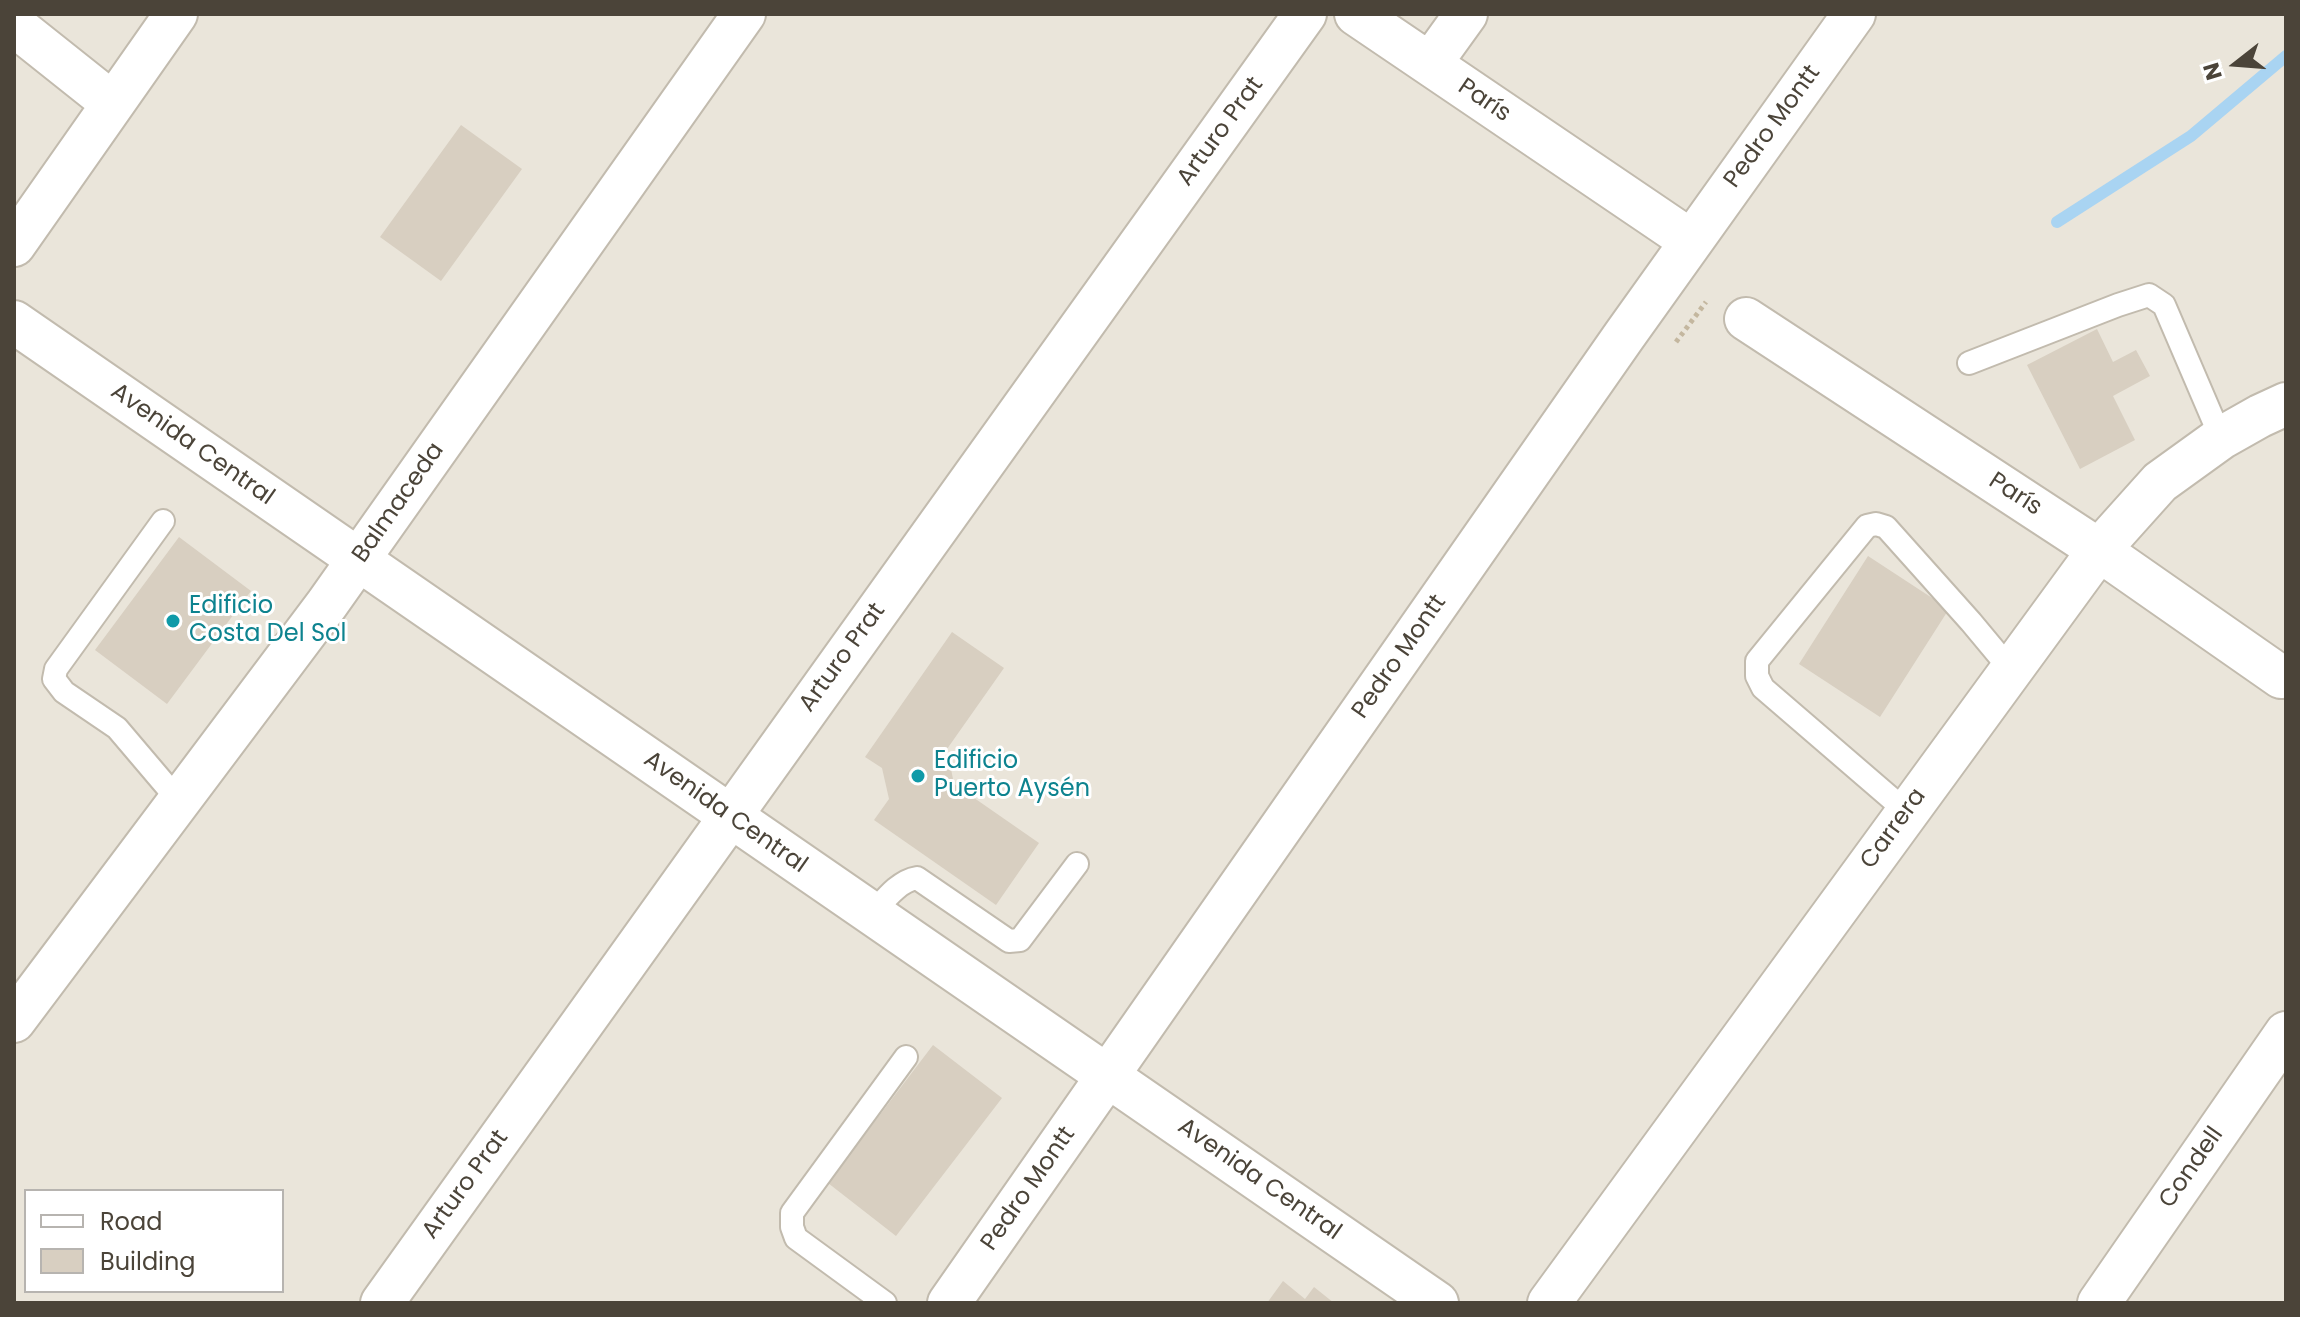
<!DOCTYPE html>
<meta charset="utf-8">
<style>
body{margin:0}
#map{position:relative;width:2300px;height:1317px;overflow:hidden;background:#f6f3ec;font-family:Poppins,sans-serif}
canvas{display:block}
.frame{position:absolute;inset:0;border:16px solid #4b4439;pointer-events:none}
.legend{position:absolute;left:24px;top:1189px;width:260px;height:104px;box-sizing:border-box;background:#fff;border:2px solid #b7b4b0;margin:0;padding:10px 14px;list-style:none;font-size:24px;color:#4b4439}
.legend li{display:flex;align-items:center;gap:16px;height:40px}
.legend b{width:40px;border:2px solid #b7b4b0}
.north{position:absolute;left:2196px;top:24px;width:80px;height:80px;-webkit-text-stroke:6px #fff;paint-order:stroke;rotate:253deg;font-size:22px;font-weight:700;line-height:32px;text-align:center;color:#4b4439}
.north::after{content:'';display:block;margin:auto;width:28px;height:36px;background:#4b4439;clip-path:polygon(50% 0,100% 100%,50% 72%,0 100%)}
</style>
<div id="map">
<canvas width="2300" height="1317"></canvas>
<div class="frame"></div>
<ul class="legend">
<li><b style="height:10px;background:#fff"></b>Road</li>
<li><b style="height:22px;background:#d8cfc1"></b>Building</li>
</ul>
<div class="north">N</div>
</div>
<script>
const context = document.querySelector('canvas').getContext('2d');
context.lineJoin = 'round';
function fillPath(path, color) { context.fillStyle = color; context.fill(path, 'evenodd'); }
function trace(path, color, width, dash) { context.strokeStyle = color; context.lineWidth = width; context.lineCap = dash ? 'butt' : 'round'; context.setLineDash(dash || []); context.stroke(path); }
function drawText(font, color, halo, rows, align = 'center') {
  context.font = font + ' Poppins,sans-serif'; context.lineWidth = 6; context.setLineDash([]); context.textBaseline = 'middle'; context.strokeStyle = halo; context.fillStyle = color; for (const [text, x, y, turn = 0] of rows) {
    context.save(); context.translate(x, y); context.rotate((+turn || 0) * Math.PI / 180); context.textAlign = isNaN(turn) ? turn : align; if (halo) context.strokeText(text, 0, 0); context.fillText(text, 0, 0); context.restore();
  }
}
fillPath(new Path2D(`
 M 14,14 L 2286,14 L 2286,1303 L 14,1303 ZM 26,1191 L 282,1191 L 282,1291 L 26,1291 Z`), '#eae5da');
trace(new Path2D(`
 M 2057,222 L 2191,136 L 2286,56`), '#a9d4f2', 12);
fillPath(new Path2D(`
 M 461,125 L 522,169 L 441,281 L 380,237 Z
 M 2097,329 L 2113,362 L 2136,350 L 2150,376 L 2113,396 L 2135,440 L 2080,469 L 2027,365 Z
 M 179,537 L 251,591 L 167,704 L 95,650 Z
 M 1868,556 L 1949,609 L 1880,717 L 1799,664 Z
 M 952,632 L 1004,668 L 947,749 L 954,784 L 1039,843 L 996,905 L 874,820 L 889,799 L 882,768 L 865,757 Z
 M 933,1045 L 1002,1098 L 896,1236 L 828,1183 Z
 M 1283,1281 L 1305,1299 L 1314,1287 L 1334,1303 L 1267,1303 Z`), '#d8cfc1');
const service = new Path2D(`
 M 1969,363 L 2118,305 L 2149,295 L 2164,305 L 2221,438
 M 163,521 L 56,669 L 54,679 L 64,692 L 117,728 L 179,801
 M 1907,812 L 1763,688 L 1757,676 L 1757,661 L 1867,526 L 1876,524 L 1886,527 L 1971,622 L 2011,670
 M 871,915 C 884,901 898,881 917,878 L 1009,941 L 1020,940 L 1077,864
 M 885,1303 L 796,1238 L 792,1227 L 792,1213 L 906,1057`);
const minor = new Path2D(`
 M 1356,14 L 1691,241
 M 14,25 L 112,103
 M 1430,64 L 1466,14
 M 14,245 L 176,14
 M 1746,319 L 2099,550 L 2281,677
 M 14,322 L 1437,1303
 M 14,1021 L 327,604 L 744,14
 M 382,1303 L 1305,14
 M 949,1303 L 1624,336 L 1854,14
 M 1549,1303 L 2099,550 L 2160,482 L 2221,438 L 2260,416 L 2286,404
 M 2099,1303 L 2286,1033`);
trace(service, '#c2bbae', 26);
trace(minor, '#c2bbae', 46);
trace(new Path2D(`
 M 1676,342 L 1706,302`), '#c4b79f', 5, [4, 4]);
trace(service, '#fff', 22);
trace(minor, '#fff', 42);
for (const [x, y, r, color] of [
 [173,621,8,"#0f9aa8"],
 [918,776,8,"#0f9aa8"]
]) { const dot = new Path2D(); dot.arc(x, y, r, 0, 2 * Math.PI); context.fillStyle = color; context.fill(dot); trace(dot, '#fff', 3); }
drawText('24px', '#4b4439', '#fff', [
 ["París",1484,101,34],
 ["Pedro Montt",1773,127,-54],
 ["Arturo Prat",1221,132,-54],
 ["Avenida Central",192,445,35],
 ["París",2015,495,33],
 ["Balmaceda",399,503,-55],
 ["Pedro Montt",1400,657,-55],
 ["Arturo Prat",843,658,-54],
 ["Avenida Central",725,813,35],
 ["Carrera",1894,829,-54],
 ["Condell",2192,1168,-55],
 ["Avenida Central",1259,1180,35],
 ["Arturo Prat",466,1185,-54],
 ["Pedro Montt",1029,1189,-55]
]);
drawText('24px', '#0d838f', '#fff', [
 ["Edificio",189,607],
 ["Costa Del Sol",189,635],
 ["Edificio",934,762],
 ["Puerto Aysén",934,790]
], 'left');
</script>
